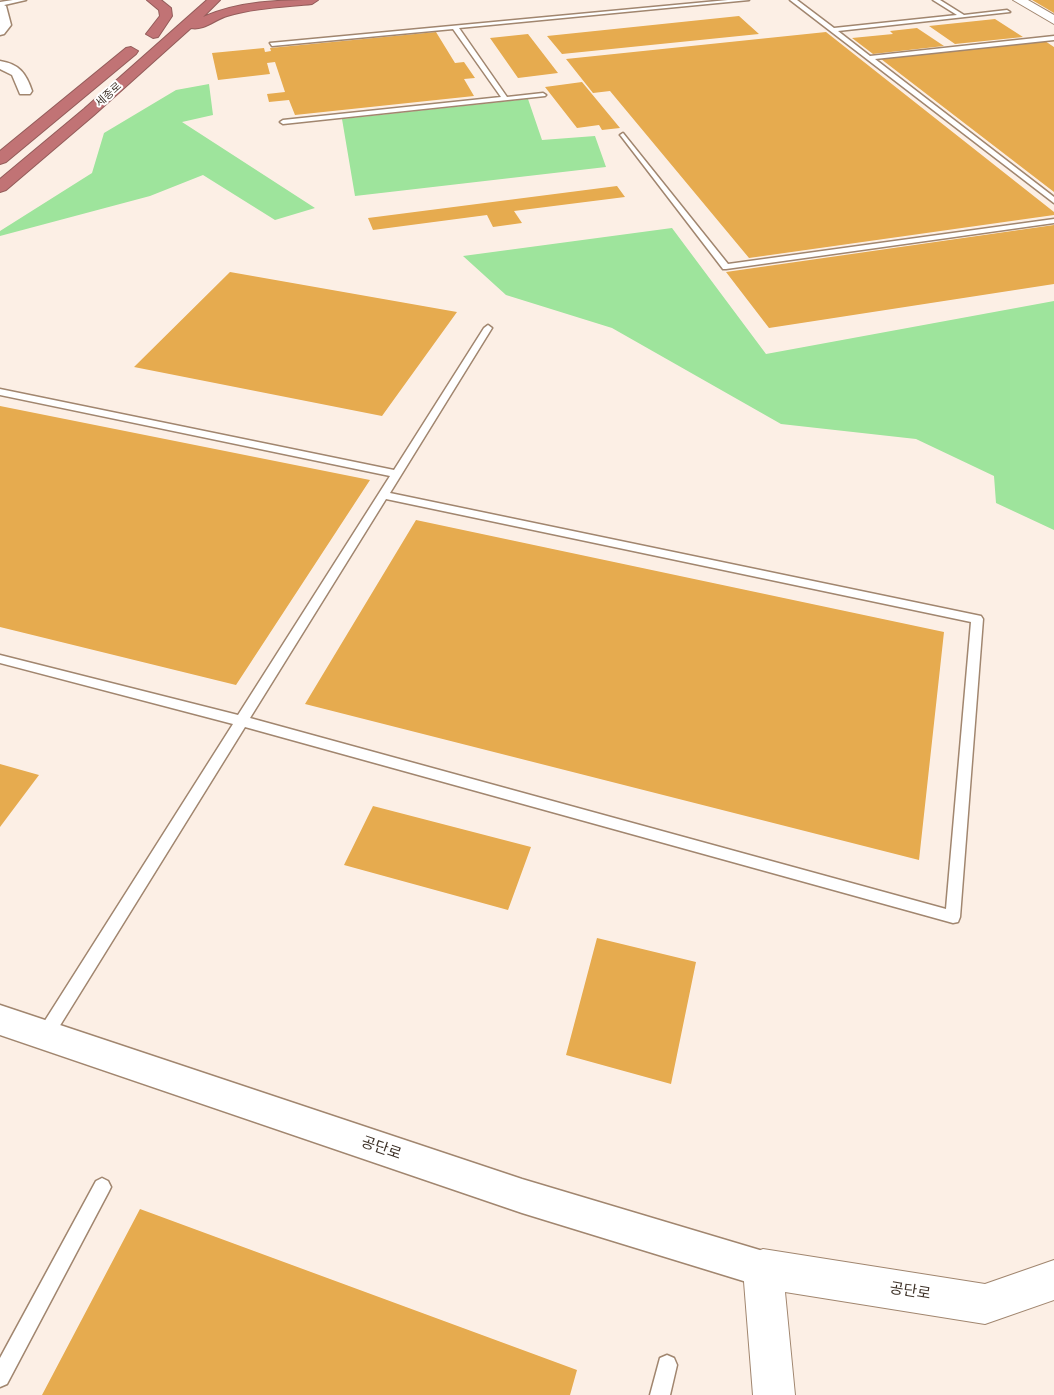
<!DOCTYPE html>
<meta charset="utf-8">
<style>
body{margin:0}
canvas{display:block;background:#fcefe5}
</style>
<canvas width="1054" height="1395"></canvas>
<script>
const context = document.querySelector('canvas').getContext('2d');
context.lineJoin = 'round';
function fillPath(path, color) { context.fillStyle = color; context.fill(path, 'evenodd'); }
function trace(path, color, width, dash) { context.strokeStyle = color; context.lineWidth = width; context.lineCap = dash ? 'butt' : 'round'; context.setLineDash(dash || []); context.stroke(path); }
function drawText(font, color, halo, rows, align = 'center') {
  context.font = font + ' Roboto,"Noto Sans KR",sans-serif'; context.lineWidth = 4; context.setLineDash([]); context.textBaseline = 'middle'; context.strokeStyle = halo; context.fillStyle = color; for (const [text, x, y, turn = 0] of rows) {
    context.save(); context.translate(x, y); context.rotate((+turn || 0) * Math.PI / 180); context.textAlign = isNaN(turn) ? turn : align; if (halo) context.strokeText(text, 0, 0); context.fillText(text, 0, 0); context.restore();
  }
}
fillPath(new Path2D(`
 M 209,84 L 213,115 L 182,122 L 315,208 L 275,220 L 203,175 L 150,196 L 0,236 L 0,231 L 92,173 L 104,133 L 176,90 Z
 M 528,99 L 542,140 L 595,136 L 606,167 L 355,196 L 342,119 Z
 M 672,228 L 766,354 L 1054,301 L 1054,530 L 996,503 L 994,476 L 916,439 L 781,424 L 612,328 L 506,295 L 463,256 Z`), '#9ee49c');
fillPath(new Path2D(`
 M 1032,0 L 1054,0 L 1054,13 Z
 M 739,16 L 759,34 L 562,54 L 547,36 Z
 M 995,19 L 1023,37 L 955,44 L 929,26 Z
 M 917,28 L 944,46 L 873,54 L 852,38 L 893,34 L 890,31 Z
 M 436,32 L 455,63 L 464,62 L 475,78 L 464,79 L 474,96 L 295,115 L 289,100 L 269,102 L 267,94 L 285,92 L 275,62 L 267,63 L 270,74 L 218,80 L 212,53 L 264,48 L 265,52 L 271,51 L 270,48 Z
 M 826,32 L 1054,212 L 1054,215 L 749,258 L 610,91 L 593,93 L 566,59 Z
 M 528,34 L 558,73 L 518,78 L 490,38 Z
 M 1045,41 L 1054,47 L 1054,192 L 881,59 Z
 M 582,82 L 620,128 L 602,130 L 599,125 L 577,128 L 545,87 Z
 M 617,186 L 625,197 L 514,211 L 522,223 L 493,227 L 487,215 L 373,230 L 368,218 Z
 M 1054,225 L 1054,284 L 769,328 L 726,272 Z
 M 230,272 L 457,312 L 382,416 L 134,367 Z
 M 0,406 L 370,480 L 236,685 L 0,627 Z
 M 416,520 L 944,632 L 919,860 L 305,704 Z
 M 0,764 L 39,775 L 0,827 Z
 M 373,806 L 531,847 L 508,910 L 344,865 Z
 M 597,938 L 696,962 L 671,1084 L 566,1055 Z
 M 140,1209 L 577,1370 L 570,1395 L 42,1395 Z`), '#e6ab4f');
const lane = new Path2D(`
 M 13,0 L 26,0 L 0,6 L 0,2 Z
 M 728,0 L 749,0 L 459,28 L 507,97 L 543,93 L 546,95 L 545,96 L 283,124 L 280,122 L 283,120 L 501,97 L 453,29 L 272,46 L 270,43 Z
 M 790,0 L 797,0 L 834,28 L 957,15 L 933,0 L 940,0 L 964,15 L 1007,10 L 1010,12 L 838,31 L 870,56 L 1054,36 L 1054,40 L 875,59 L 1054,197 L 1054,203 Z
 M 623,133 L 728,264 L 1054,219 L 1054,223 L 726,269 L 723,269 L 621,136 L 620,135 Z
 M 488,325 L 492,328 L 390,493 L 981,616 L 983,619 L 960,917 L 958,922 L 953,923 L 245,727 L 51,1040 L 45,1043 L 39,1040 L 37,1035 L 39,1030 L 233,724 L 0,663 L 0,655 L 238,715 L 390,476 L 0,395 L 0,389 L 394,470 L 484,328 ZM 386,499 L 971,622 L 946,909 L 250,718 Z
 M 102,1178 L 108,1181 L 111,1187 L 108,1193 L 7,1384 L 0,1387 L 0,1358 L 96,1181 Z
 M 667,1355 L 674,1358 L 677,1365 L 670,1395 L 650,1395 L 660,1358 Z`);
const street = new Path2D(`
 M 0,3 L 6,6 L 11,25 L 4,34 L 0,35 Z
 M 0,61 C 19,64 26,73 32,91 L 30,94 L 20,94 L 12,75 L 0,69 Z
 M 0,1005 L 522,1179 L 763,1251 L 776,1256 L 781,1269 L 776,1282 L 763,1287 L 522,1213 L 0,1035 Z`);
const secondary = new Path2D(`
 M 1013,0 L 1028,0 L 1054,15 L 1054,24 Z
 M 763,1249 L 985,1284 L 1054,1260 L 1054,1300 L 985,1324 L 785,1292 L 795,1395 L 753,1395 L 743,1269 L 749,1255 Z`);
const highway = new Path2D(`
 M 147,0 L 161,0 L 171,8 L 172,16 L 158,37 L 153,38 L 146,34 L 160,16 L 159,10 Z
 M 207,0 L 220,0 L 203,17 C 239,1 279,0 318,0 L 312,4 C 284,7 254,8 227,16 C 216,19 203,31 191,28 L 94,115 L 6,190 L 0,192 L 0,179 L 84,109 Z
 M 131,47 L 138,51 L 136,54 L 6,162 L 0,164 L 0,151 L 126,48 Z`);
trace(lane, '#a1866f', 3);
trace(street, '#a1866f', 3);
trace(secondary, '#a1866f', 2);
trace(highway, '#935c5a', 2);
fillPath(lane, '#fff');
fillPath(street, '#fff');
fillPath(secondary, '#fff');
fillPath(highway, '#c17375');
drawText('11px', '#3e3228', '#fff', [
 ["세종로",109,95,-42]
]);
drawText('15px', '#3e3228', '#fff', [
 ["공단로",381,1149,19],
 ["공단로",910,1292,9]
]);
</script>
